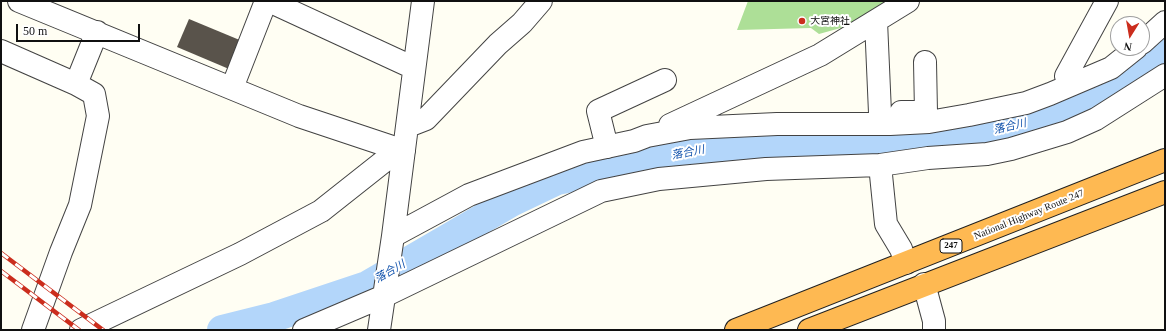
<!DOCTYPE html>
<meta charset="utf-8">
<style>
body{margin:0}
#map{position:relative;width:1166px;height:331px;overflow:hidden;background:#fffef3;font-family:"Times New Roman",serif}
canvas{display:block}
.frame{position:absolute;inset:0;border:2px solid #101010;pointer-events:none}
.north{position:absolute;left:1110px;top:16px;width:40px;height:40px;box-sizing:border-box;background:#fff;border:1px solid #9f9f9f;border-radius:50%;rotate:191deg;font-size:11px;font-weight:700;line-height:16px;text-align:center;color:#101010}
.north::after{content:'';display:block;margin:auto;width:14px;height:18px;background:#cb2d1d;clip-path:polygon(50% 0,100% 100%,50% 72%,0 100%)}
.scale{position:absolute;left:16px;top:24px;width:124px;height:18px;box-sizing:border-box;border:2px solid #101010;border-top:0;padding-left:5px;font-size:12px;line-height:14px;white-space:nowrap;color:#101010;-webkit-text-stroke:3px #fff;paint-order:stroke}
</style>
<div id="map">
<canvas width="1166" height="331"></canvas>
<div class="frame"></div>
<div class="north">N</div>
<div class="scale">50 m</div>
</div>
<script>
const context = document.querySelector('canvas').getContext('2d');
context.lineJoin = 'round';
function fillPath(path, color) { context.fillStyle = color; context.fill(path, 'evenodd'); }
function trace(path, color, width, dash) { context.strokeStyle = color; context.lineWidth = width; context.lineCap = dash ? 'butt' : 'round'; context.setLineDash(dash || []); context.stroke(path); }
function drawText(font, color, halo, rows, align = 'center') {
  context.font = font + ' "Times New Roman","Noto Sans JP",serif'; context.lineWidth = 4; context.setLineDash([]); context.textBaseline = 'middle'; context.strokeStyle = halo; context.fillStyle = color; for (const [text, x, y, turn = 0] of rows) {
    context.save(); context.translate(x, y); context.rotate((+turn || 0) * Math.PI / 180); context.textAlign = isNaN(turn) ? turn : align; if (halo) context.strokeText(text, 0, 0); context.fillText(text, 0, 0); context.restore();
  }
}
fillPath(new Path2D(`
 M 748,1 L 908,1 L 887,15 L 819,34 L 811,28 L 737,30 Z`), '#addf97');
trace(new Path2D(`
 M 222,330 L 274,317 L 367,286 L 511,202 L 557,180 L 642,162 L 677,153 L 705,149 L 855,146 L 933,144 L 947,142 C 992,131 1038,123 1080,105 C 1112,90 1139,68 1165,45`), '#b3d6fa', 30);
fillPath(new Path2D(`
 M 189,19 L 242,41 L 229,69 L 177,47 Z`), '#59534b');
const minor = new Path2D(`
 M 19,1 L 299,116 L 404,151
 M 269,1 L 414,68
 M 876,21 L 880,113
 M 1142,43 L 1165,22
 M 1,51 L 76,84
 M 1066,76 L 1107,1
 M 232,88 L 266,1
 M 901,112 L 926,112 L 925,62
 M 670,125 L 820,55 L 908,1
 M 408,126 L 426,119 L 498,44 L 522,23 L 541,1
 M 607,147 L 598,111 L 665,80
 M 880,165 L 886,224 L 901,249 L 906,263
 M 393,236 L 469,195 L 583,152 L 634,141 L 647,136 L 690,128 L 777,124 L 890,124 L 929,122 L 969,115 L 1026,103 L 1050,94 L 1111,68 L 1136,48
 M 924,284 L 934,321 L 934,330
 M 33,330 L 61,252 L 80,205 L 98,116 L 94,94 L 76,84 L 97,32
 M 81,330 L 240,254 L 321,211 L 388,158 L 404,151
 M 304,330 L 384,296 L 601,191 L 659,179 L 766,169 L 880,165 L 928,158 L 987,154 L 1011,149 L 1067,132 L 1096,119 L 1165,75
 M 379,330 L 393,236 L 423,1`);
const highway = new Path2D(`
 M 736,330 L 1165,160
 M 809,330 L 1165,192`);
trace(minor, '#434343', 24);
trace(highway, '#212121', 24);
trace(minor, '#fff', 22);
trace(highway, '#feb952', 22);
const rail = new Path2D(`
 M 1,253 L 103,330
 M 1,271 L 79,330`);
trace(rail, '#cb2d1d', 4.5);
trace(rail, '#fff', 3, [9]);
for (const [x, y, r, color] of [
 [802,21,4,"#cb2d1d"]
]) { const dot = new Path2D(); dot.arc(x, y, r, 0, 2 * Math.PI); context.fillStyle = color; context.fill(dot); trace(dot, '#fff', 1.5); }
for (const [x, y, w] of [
 [951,246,22]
]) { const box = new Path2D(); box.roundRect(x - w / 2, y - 7, w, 14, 3); context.fillStyle = '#fff'; context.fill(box); trace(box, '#101010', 1); }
drawText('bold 9px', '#101010', null, [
 ["247",951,246]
]);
drawText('10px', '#101010', '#fff', [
 ["大宮神社",810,21]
], 'left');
drawText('10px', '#101010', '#fff', [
 ["National Highway Route 247",1029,215,-22]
]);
drawText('italic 11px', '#0f51ac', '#fff', [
 ["落合川",1010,127,-13],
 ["落合川",688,153,-11],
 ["落合川",390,272,-30]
]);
</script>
